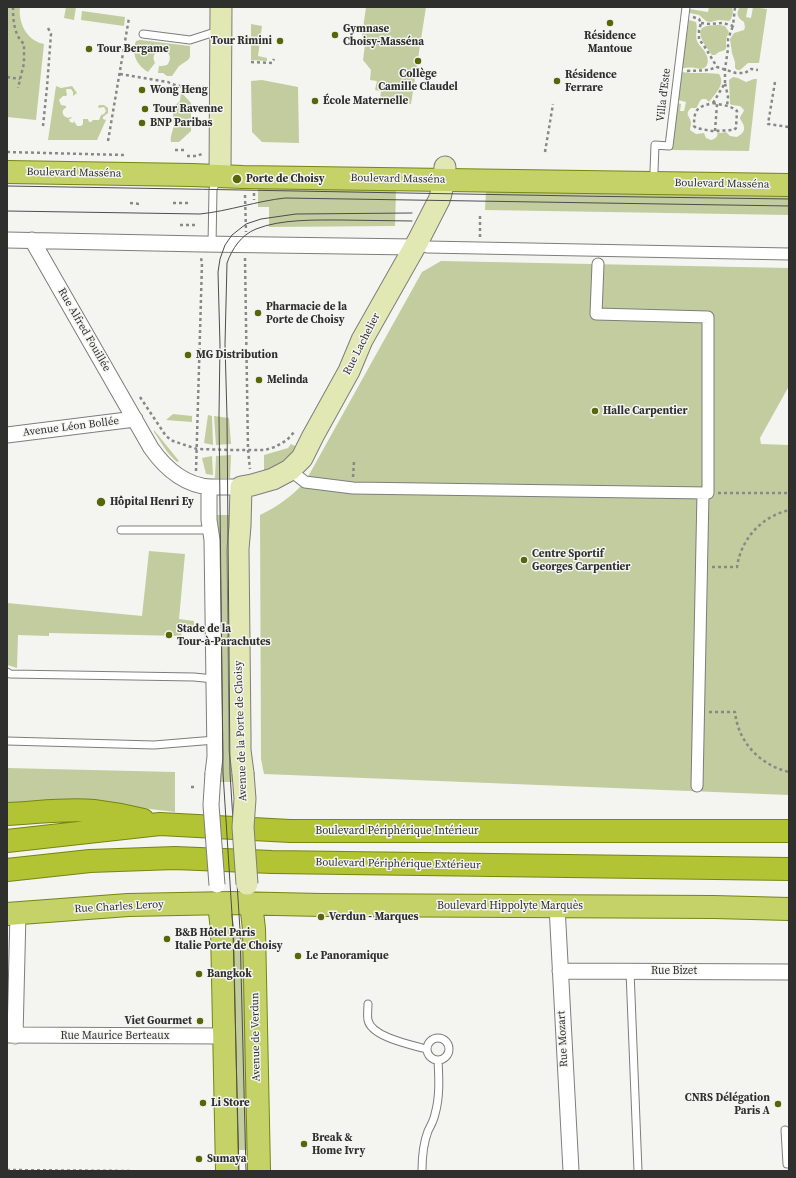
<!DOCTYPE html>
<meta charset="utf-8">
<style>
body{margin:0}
#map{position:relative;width:796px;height:1178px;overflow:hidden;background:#f4f5f1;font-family:"Source Serif 4",serif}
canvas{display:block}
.frame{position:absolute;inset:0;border:8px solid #2f2f2e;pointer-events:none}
</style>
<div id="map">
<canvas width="796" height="1178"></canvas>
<div class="frame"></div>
</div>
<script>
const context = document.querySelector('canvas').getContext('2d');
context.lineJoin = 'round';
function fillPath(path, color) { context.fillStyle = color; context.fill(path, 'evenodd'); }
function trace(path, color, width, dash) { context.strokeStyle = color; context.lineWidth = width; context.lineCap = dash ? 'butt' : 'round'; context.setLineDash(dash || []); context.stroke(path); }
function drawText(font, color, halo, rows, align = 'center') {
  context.font = font + ' "Source Serif 4",serif'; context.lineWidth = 3; context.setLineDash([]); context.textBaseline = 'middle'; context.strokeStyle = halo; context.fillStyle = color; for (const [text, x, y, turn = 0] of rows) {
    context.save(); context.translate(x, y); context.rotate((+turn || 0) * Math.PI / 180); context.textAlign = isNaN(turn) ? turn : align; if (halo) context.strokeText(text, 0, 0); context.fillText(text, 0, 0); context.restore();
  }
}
fillPath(new Path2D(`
 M 7,7 L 20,7 C 18,23 27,41 44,44 L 36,120 L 7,117 Z
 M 66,7 L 76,7 L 74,20 L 64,18 Z
 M 366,7 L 426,7 L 411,104 L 380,100 L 381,91 L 375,90 L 377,81 L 370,80 L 371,70 L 363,60 L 366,37 L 362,36 Z
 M 709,7 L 732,7 L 733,13 L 731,19 L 729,21 L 719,20 L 710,22 L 706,21 L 699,15 L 690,13 L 690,9 L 708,12 Z
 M 740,7 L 748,7 L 746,17 L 751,18 L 753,7 L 767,9 L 759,63 L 748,63 L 740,70 L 737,70 L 735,68 L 735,62 L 732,53 L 730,39 L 734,33 L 744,30 L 745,27 L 744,22 C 738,18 735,14 740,7 Z
 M 82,11 L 125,17 L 124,26 L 81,20 Z
 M 689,20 L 696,22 C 698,28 695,34 697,41 C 699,46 704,49 706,54 C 709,59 709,68 701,69 C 698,69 698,68 695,68 C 691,67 687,68 682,68 Z
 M 251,24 L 262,26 L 258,56 L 267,58 L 267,61 L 251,60 Z
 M 720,25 L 725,26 L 729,32 L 726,39 L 726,48 L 725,50 L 719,52 L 715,55 L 712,55 C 708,49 691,29 707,26 C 711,25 716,25 720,25 Z
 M 140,40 L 190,46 L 190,57 L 188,60 L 179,66 L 172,76 L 167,76 L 163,73 L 158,73 L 159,66 L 162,66 L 167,65 C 171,60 171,55 166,51 L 159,51 C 154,53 152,57 155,63 L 148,72 C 137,65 131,55 136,41 Z
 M 682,72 C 693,74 707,72 719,74 C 726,84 715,94 709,102 L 706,99 L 702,99 C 698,102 699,105 696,108 L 691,108 C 684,115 690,115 691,123 C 691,125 690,128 690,130 L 696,134 L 704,133 L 706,138 L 711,140 C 715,139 719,136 717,132 L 721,133 L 726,132 L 730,136 L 737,137 C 746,132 746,127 740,119 C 740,115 743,114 744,110 L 740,106 L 732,105 L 730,104 L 729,80 L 733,77 L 738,78 L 746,82 L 754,79 L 757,79 L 749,151 L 671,150 L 677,103 L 681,104 L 680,111 L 684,111 L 686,102 L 678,100 Z
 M 262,80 L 298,87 L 299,143 L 262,142 L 252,132 L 251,81 Z
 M 56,86 L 61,88 L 72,86 L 77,93 L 73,96 L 73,92 L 71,89 L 67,89 L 66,90 L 67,95 L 66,96 L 63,96 L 59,100 L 61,105 L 66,106 L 66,108 C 62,109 62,113 64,116 L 68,118 L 71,117 L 72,118 L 69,119 L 70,122 L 73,123 L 74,121 L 77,126 L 81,126 L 83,124 L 83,119 L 88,119 L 89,122 L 91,122 L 93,120 L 99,120 L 101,115 L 104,114 L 106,111 L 104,107 L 99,108 L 98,107 L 99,105 L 104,105 L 108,108 L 108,113 L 103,117 L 103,119 L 106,120 L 97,140 L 48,140 Z
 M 181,92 L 191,103 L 191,131 L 179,142 L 171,142 C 170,137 172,133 173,129 C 176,116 168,110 180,101 Z
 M 258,188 L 396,190 L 395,226 L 269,227 L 269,207 L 258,207 Z
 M 486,191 L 789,196 L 789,215 L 485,210 Z
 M 441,261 L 789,268 L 789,386 L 760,438 L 761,444 L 789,445 L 789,795 L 264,774 L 261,759 L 260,515 C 277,507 292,496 305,482 L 422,272 Z
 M 173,414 L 192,416 L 192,422 L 166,420 Z
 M 208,415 L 212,416 L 213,445 L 204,443 Z
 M 214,416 L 229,418 L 231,444 L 216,445 Z
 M 154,430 L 179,461 L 177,462 C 167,454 161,442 154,432 Z
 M 291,444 L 297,447 C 288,459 278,466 264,471 L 264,455 L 288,448 Z
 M 231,455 L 230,478 L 215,478 L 216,456 Z
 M 212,456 L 213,475 L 206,474 L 202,458 Z
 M 217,515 L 230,515 L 234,782 L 220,782 Z
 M 149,551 L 185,554 L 179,619 L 194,621 L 194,630 L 182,630 L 181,636 L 49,633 L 49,636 L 18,635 L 17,668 L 7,665 L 7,603 L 142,616 Z
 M 7,768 L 175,772 L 175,812 L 117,805 L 7,805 Z
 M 248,934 L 252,1150 L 231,1150 L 226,935 Z`), '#c2cc9e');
const service = new Path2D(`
 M 143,34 L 190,40 L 218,31
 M 654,171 L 655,145 L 669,146 L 686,7
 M 212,245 L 213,189 L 218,178
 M 121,530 L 211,530
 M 7,672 L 10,674 L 194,677 L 214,679
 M 7,741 L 154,745 L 215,740
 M 630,971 L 638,1171
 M 368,1004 C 368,1009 367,1016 368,1020 C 371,1037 412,1045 426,1049
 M427 1049a11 11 0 1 1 22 0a11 11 0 1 1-22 0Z
 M 785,1130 L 787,1164 L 789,1164
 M 422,1171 C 422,1157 423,1144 428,1131 C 431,1125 434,1120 435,1114 C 440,1097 439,1078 438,1060`);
const pedestrian = new Path2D(`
 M 427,247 L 789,254
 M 290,470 L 305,482 L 353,488 L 708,493 L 708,317 L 596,314 L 598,264
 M 697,786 L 703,493`);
const minor = new Path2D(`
 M 7,240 L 202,244 L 414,247
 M 32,240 L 151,448 C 165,468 184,485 210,487 C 220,487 231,487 241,487
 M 7,435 L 135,419
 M 209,487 L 209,520 L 212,540 L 215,757 L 213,773
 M 557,906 L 571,1171
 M 560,971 L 789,972
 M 7,1035 L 224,1036
 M 15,1036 L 18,913`);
const secondary = new Path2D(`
 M 220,176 L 221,7
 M 243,773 L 240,750 L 240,735 L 238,549 L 240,526 L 241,487 L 252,485 L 273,479 L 290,470 L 302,458 L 313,436 L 349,371 L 362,340 L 418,241 L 439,200 C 443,190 444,179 445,167`);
const primary = new Path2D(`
 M 7,172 L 192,175 L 243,177 L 789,185
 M 251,903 L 254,929 L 259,1171
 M 219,904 L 222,930 L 227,1171
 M 7,914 L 128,905 L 231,903 L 321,905 L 714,907 L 789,909`);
const trunk = new Path2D(`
 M 7,814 C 35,813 66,808 94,811 C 111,813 127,816 143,820
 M 7,841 L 160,824 L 290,831 L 789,831
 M 7,870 L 90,861 L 175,858 L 272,862 L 789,869`);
trace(service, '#7d7e7b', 9);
trace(pedestrian, '#7d7e7b', 13);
trace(minor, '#7d7e7b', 17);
trace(secondary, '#7d7e7b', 23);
trace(primary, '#778511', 24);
trace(trunk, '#778511', 24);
trace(new Path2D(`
 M 13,7 C 13,20 14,35 24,44 L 24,63 L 18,88
 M 693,17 L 699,19 L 701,23 L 699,30 L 699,40 L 703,44 L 717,67 L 736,73 L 745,73 L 751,69 L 758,70
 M 701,23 L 710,24 L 723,23 L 733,26 L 735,7
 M 251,62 L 272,63 L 274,59
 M 687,71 C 699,70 704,72 717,67
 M 120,74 L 168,82 C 178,88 193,87 204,87
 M 7,77 L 20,79
 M 775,82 L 768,124 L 789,127
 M 725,83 L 725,69 L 728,49 L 728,39 L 733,26
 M 713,103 C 721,105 730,105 737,111 L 736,128 L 734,130 L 712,131 L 696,128 L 694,126 C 694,109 697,107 713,103 Z
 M 713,103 L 725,83 L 728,97 L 727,106
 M 43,126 L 47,87 L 51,34 L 47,26
 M 715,131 L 717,104
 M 108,141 L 129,18
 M 175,150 L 186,150
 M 7,152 L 124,155
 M 545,152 L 553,104
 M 187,156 L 197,156 L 204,153
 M 254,193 L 254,200
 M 245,195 L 246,232
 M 130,203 L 140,204
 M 173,203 L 191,203
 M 180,225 L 197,225
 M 480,237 L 480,216
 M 245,258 L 248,450 L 250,469
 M 140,397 L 166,436 L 173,441 L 197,449 L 231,450 L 265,450 L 275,447 L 287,440 L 295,431
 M 196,471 L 202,263 L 201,258
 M 353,477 L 354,461
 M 718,493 L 789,493
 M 712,567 L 737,567 C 741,539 761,517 789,510
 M 709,712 L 735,712 C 738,742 760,765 789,772
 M 191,787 L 196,787
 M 7,1170 L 132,1171`), '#888986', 2.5, [3, 3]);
trace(service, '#fff', 7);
trace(pedestrian, '#fff', 11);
trace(minor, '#fff', 15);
trace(secondary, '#e2e8b3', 21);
trace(primary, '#c5d267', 22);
trace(trunk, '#b2c334', 22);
trace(new Path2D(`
 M 7,186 C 268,190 528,196 789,199
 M 7,211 L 200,214 C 229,211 257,201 285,198 L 789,206
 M 239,1171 L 233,930 L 223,773 L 219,416 L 220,345 L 218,272 L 220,259 L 225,245 L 232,235 L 246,224 L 261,219 L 296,214 L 412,213
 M 246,1171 L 240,930 L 230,773 L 227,417 L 225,344 L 227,263 C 232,249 241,235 256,229 C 281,219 315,220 341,220 C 365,220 389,221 412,221`), '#4d4d4c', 1);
const minorBridge = new Path2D(`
 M 213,773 L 211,805 L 217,885`);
const secondaryBridge = new Path2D(`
 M 243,773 L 245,799 L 243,827 L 247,884`);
trace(minorBridge, '#7d7e7b', 17, []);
trace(secondaryBridge, '#7d7e7b', 23, []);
trace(minorBridge, '#fff', 15);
trace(secondaryBridge, '#e2e8b3', 21);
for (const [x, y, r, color] of [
 [610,23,4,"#586509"],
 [335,35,4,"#586509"],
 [280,41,4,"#586509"],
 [89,49,4,"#586509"],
 [418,61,4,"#586509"],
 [557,81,4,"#586509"],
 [142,90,4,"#586509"],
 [315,101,4,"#586509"],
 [145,109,4,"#586509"],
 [142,123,4,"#586509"],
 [237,179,5,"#586509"],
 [258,313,4,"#586509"],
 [188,355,4,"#586509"],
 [259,380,4,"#586509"],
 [595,411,4,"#586509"],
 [101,502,5,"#586509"],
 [524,560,4,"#586509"],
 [169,635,4,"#586509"],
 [321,917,4,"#586509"],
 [167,939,4,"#586509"],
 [298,956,4,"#586509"],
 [199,974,4,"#586509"],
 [200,1021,4,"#586509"],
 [203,1103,4,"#586509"],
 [778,1104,4,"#586509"],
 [304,1144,4,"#586509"],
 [199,1159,4,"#586509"]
]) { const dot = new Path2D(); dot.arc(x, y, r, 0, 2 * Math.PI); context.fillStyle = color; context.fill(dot); trace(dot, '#f4f5f1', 1.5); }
drawText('bold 11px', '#2f2f2e', '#f4f5f1', [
 ["Gymnase",343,29],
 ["Choisy-Masséna",343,42],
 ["Résidence",610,36,"center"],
 ["Mantoue",610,49,"center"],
 ["Tour Rimini",272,41,"right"],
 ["Tour Bergame",97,49],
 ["Collège",418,74,"center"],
 ["Camille Claudel",418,87,"center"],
 ["Résidence",565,75],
 ["Ferrare",565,88],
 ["Wong Heng",150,90],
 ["École Maternelle",323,101],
 ["Tour Ravenne",153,109],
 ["BNP Paribas",150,123],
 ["Porte de Choisy",246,179],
 ["Pharmacie de la",266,307],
 ["Porte de Choisy",266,320],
 ["MG Distribution",196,355],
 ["Melinda",267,380],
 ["Halle Carpentier",603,411],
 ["Hôpital Henri Ey",110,502],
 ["Centre Sportif",532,554],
 ["Georges Carpentier",532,567],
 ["Stade de la",177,629],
 ["Tour-à-Parachutes",177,642],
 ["Verdun - Marques",329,917],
 ["B&B Hôtel Paris",175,933],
 ["Italie Porte de Choisy",175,946],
 ["Le Panoramique",306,956],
 ["Bangkok",207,974],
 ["Viet Gourmet",192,1021,"right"],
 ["CNRS Délégation",770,1098,"right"],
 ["Paris A",770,1111,"right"],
 ["Li Store",211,1103],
 ["Break &",312,1138],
 ["Home Ivry",312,1151],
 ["Sumaya",207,1159]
], 'left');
drawText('11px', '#2f2f2e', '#f4f5f1', [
 ["Villa d'Este",664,95,-83],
 ["Boulevard Masséna",74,173,1],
 ["Boulevard Masséna",398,179,1],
 ["Boulevard Masséna",722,184,1],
 ["Rue Alfred Fouillée",84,330,60],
 ["Rue Lachelier",362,344,-63],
 ["Avenue Léon Bollée",71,427,-7],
 ["Avenue de la Porte de Choisy",241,731,-92],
 ["Boulevard Périphérique Intérieur",397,831],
 ["Boulevard Périphérique Extérieur",398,864,1],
 ["Boulevard Hippolyte Marquès",510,906],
 ["Rue Charles Leroy",119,907,-3],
 ["Rue Bizet",674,971],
 ["Rue Maurice Berteaux",115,1036],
 ["Avenue de Verdun",256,1037,-91],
 ["Rue Mozart",563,1039,-93]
]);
</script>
